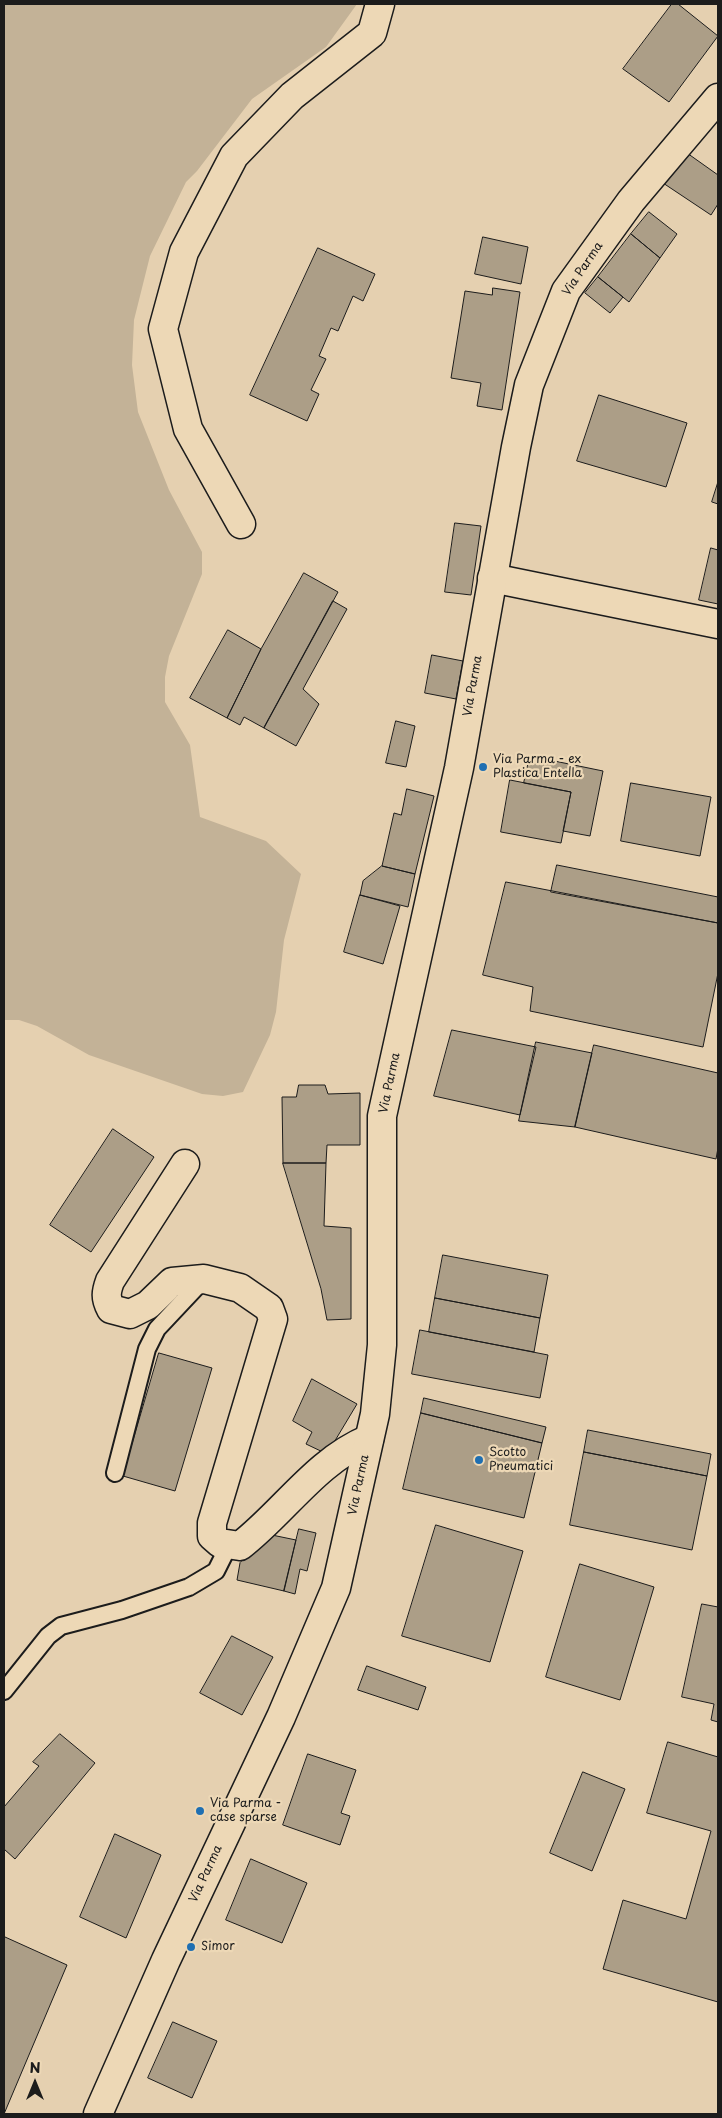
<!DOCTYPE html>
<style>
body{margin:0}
#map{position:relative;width:722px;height:2118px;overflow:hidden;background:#e5d0b0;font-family:"Playpen Sans",sans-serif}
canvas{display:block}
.frame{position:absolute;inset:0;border:5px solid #1c1c1c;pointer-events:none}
.north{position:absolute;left:10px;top:2058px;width:50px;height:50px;-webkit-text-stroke:4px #edd8b6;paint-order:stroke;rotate:0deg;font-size:14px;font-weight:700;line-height:20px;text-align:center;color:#1c1c1c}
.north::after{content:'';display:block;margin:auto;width:18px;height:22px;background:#1c1c1c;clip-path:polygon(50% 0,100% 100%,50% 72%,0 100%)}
</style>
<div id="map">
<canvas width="722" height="2118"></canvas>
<div class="frame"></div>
<div class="north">N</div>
</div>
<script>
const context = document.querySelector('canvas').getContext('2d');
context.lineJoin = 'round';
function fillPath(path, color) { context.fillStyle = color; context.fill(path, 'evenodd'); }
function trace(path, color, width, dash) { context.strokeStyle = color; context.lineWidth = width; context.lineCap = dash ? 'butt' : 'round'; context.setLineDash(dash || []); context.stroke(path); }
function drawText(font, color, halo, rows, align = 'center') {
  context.font = font + ' "Playpen Sans",sans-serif'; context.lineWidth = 4.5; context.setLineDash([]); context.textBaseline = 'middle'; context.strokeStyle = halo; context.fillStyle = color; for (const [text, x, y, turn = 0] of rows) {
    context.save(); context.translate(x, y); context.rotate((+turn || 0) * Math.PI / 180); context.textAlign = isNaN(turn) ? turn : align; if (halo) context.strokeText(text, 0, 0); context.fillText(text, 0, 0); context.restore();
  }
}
fillPath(new Path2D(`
 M 4,4 L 357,4 L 326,47 L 252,99 L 197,171 L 186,182 L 150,256 L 134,320 L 132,365 L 138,412 L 169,490 L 202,552 L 202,574 L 169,656 L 165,677 L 165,702 L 190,745 L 200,817 L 266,841 L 301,874 L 284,940 L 276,1012 L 270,1035 L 243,1092 L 223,1096 L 202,1094 L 89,1055 L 37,1026 L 19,1020 L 4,1020 Z`), '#c3b297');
const building = new Path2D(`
 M 672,4 L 678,4 L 718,36 L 669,102 L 623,69 Z
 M 687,153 L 718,175 L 718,204 L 711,215 L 663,183 Z
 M 649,212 L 677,234 L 660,258 L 631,234 Z
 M 631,234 L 660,258 L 629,302 L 598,277 Z
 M 483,237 L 528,247 L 521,284 L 475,274 Z
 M 318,248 L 375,274 L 363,301 L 353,296 L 338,331 L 331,328 L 319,356 L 326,359 L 311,390 L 319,394 L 307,421 L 250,395 Z
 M 598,277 L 623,297 L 610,313 L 585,293 Z
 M 493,288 L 520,292 L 502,410 L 477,406 L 481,383 L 451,378 L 465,291 L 492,295 Z
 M 599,395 L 687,423 L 666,487 L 577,461 Z
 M 718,482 L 718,504 L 712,502 Z
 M 455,523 L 481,526 L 471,595 L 445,592 Z
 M 711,548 L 718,550 L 718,604 L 699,600 Z
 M 304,573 L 338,592 L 264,728 L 244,717 L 240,725 L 227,718 L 261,649 Z
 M 333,601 L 347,609 L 303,689 L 319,704 L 296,746 L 264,728 Z
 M 228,630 L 261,649 L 227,718 L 190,698 Z
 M 432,655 L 463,661 L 456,699 L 425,693 Z
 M 396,721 L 415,726 L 406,767 L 386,763 Z
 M 530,756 L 603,771 L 590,836 L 563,831 L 571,792 L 524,783 Z
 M 510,780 L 571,792 L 561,843 L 501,832 Z
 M 631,783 L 711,797 L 700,856 L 621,841 Z
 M 407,789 L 434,796 L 415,874 L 382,866 L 394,813 L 401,815 Z
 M 557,865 L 718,897 L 718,923 L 551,892 Z
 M 382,866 L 415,874 L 408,907 L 360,895 L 363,881 Z
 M 506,882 L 718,923 L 718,973 L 703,1047 L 530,1011 L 533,987 L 483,975 Z
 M 360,895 L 400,906 L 383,964 L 344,952 Z
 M 452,1030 L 536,1047 L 520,1115 L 434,1096 Z
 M 536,1042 L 592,1053 L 575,1127 L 519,1121 Z
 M 594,1045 L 718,1073 L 718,1148 L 716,1159 L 575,1127 Z
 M 299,1085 L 325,1085 L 328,1094 L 360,1093 L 360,1145 L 327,1145 L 326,1163 L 283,1163 L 282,1097 L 296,1097 Z
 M 113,1129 L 154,1157 L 91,1252 L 50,1225 Z
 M 283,1163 L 326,1163 L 324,1226 L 351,1228 L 351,1319 L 327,1320 L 321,1289 Z
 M 443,1255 L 548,1275 L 540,1318 L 435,1298 Z
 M 435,1298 L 540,1318 L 534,1352 L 429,1332 Z
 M 420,1330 L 548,1355 L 540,1398 L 412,1374 Z
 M 159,1353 L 212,1368 L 175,1491 L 123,1476 Z
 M 312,1379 L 357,1404 L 327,1454 L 306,1444 L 312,1432 L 293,1421 Z
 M 424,1398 L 546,1427 L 542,1443 L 421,1413 Z
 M 421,1413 L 542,1443 L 524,1518 L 403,1489 Z
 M 588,1430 L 711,1454 L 707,1476 L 584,1452 Z
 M 584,1452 L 707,1476 L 692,1550 L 570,1525 Z
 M 436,1525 L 523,1551 L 490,1662 L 402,1636 Z
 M 299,1529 L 316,1533 L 307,1571 L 300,1569 L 295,1594 L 284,1591 Z
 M 267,1534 L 296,1540 L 284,1591 L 237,1580 L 240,1563 Z
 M 580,1564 L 654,1587 L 620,1700 L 546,1677 Z
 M 702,1604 L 718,1607 L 718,1722 L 711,1720 L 714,1704 L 682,1697 Z
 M 232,1636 L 273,1657 L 242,1715 L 200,1693 Z
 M 367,1666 L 426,1687 L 418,1710 L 358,1690 Z
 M 60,1734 L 95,1763 L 15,1859 L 4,1849 L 4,1807 L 39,1766 L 33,1762 Z
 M 668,1742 L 718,1757 L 718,2002 L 603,1969 L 623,1900 L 686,1919 L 711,1831 L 647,1813 Z
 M 308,1754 L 356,1770 L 341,1813 L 350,1816 L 340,1845 L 283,1825 Z
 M 583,1772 L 625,1789 L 592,1871 L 550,1853 Z
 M 115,1834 L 161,1855 L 126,1938 L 80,1917 Z
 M 251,1859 L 307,1883 L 282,1943 L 226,1920 Z
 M 5,1937 L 67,1965 L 4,2114 L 4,1940 Z
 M 173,2022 L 217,2041 L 192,2098 L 148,2078 Z`);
fillPath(building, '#ac9e87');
trace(building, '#1c1c1c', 1);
const service = new Path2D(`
 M 115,1473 L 147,1349 L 157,1329 L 204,1279
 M 4,1691 L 48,1636 L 61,1626 L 122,1610 L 189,1587 L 216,1571 L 229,1545`);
const minor = new Path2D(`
 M 241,524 L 188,429 L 163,329 L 184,252 L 234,156 L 292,96 L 372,33 L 380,4
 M 492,578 L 718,624
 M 185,1164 L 110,1281 C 106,1292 105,1298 111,1309 L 130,1314 L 148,1305 L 172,1282 L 204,1279 L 240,1288 L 269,1308 L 273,1319 L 212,1523 L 212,1536 L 220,1543 L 240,1546 C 284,1512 316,1461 369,1439`);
const primary = new Path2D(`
 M 98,2114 L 166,1960 L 281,1717 L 336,1588 L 375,1414 L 382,1345 L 382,1116 L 459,768 L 516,447 L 529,385 L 566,291 L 631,201 L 718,98`);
trace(service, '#1c1c1c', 20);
trace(minor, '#1c1c1c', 31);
trace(primary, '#1c1c1c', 31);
trace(service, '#edd8b6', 16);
trace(minor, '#edd8b6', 28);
trace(primary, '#edd8b6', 28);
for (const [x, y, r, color] of [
 [483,767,5,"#1f6fb2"],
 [479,1460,5,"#1f6fb2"],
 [200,1811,5,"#1f6fb2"],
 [191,1947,5,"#1f6fb2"]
]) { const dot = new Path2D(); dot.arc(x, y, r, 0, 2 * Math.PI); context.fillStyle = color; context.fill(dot); trace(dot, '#edd8b6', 2); }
drawText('12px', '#1c1c1c', '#edd8b6', [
 ["Via Parma",583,269,-56],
 ["Via Parma",473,686,-80],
 ["Via Parma",390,1083,-78],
 ["Via Parma",359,1485,-78],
 ["Via Parma",206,1874,-65]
]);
drawText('12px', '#1c1c1c', '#edd8b6', [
 ["Via Parma - ex",493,760],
 ["Plastica Entella",493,774],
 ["Scotto",489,1453],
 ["Pneumatici",489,1467],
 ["Via Parma -",210,1804],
 ["case sparse",210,1818],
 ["Simor",201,1947]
], 'left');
</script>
